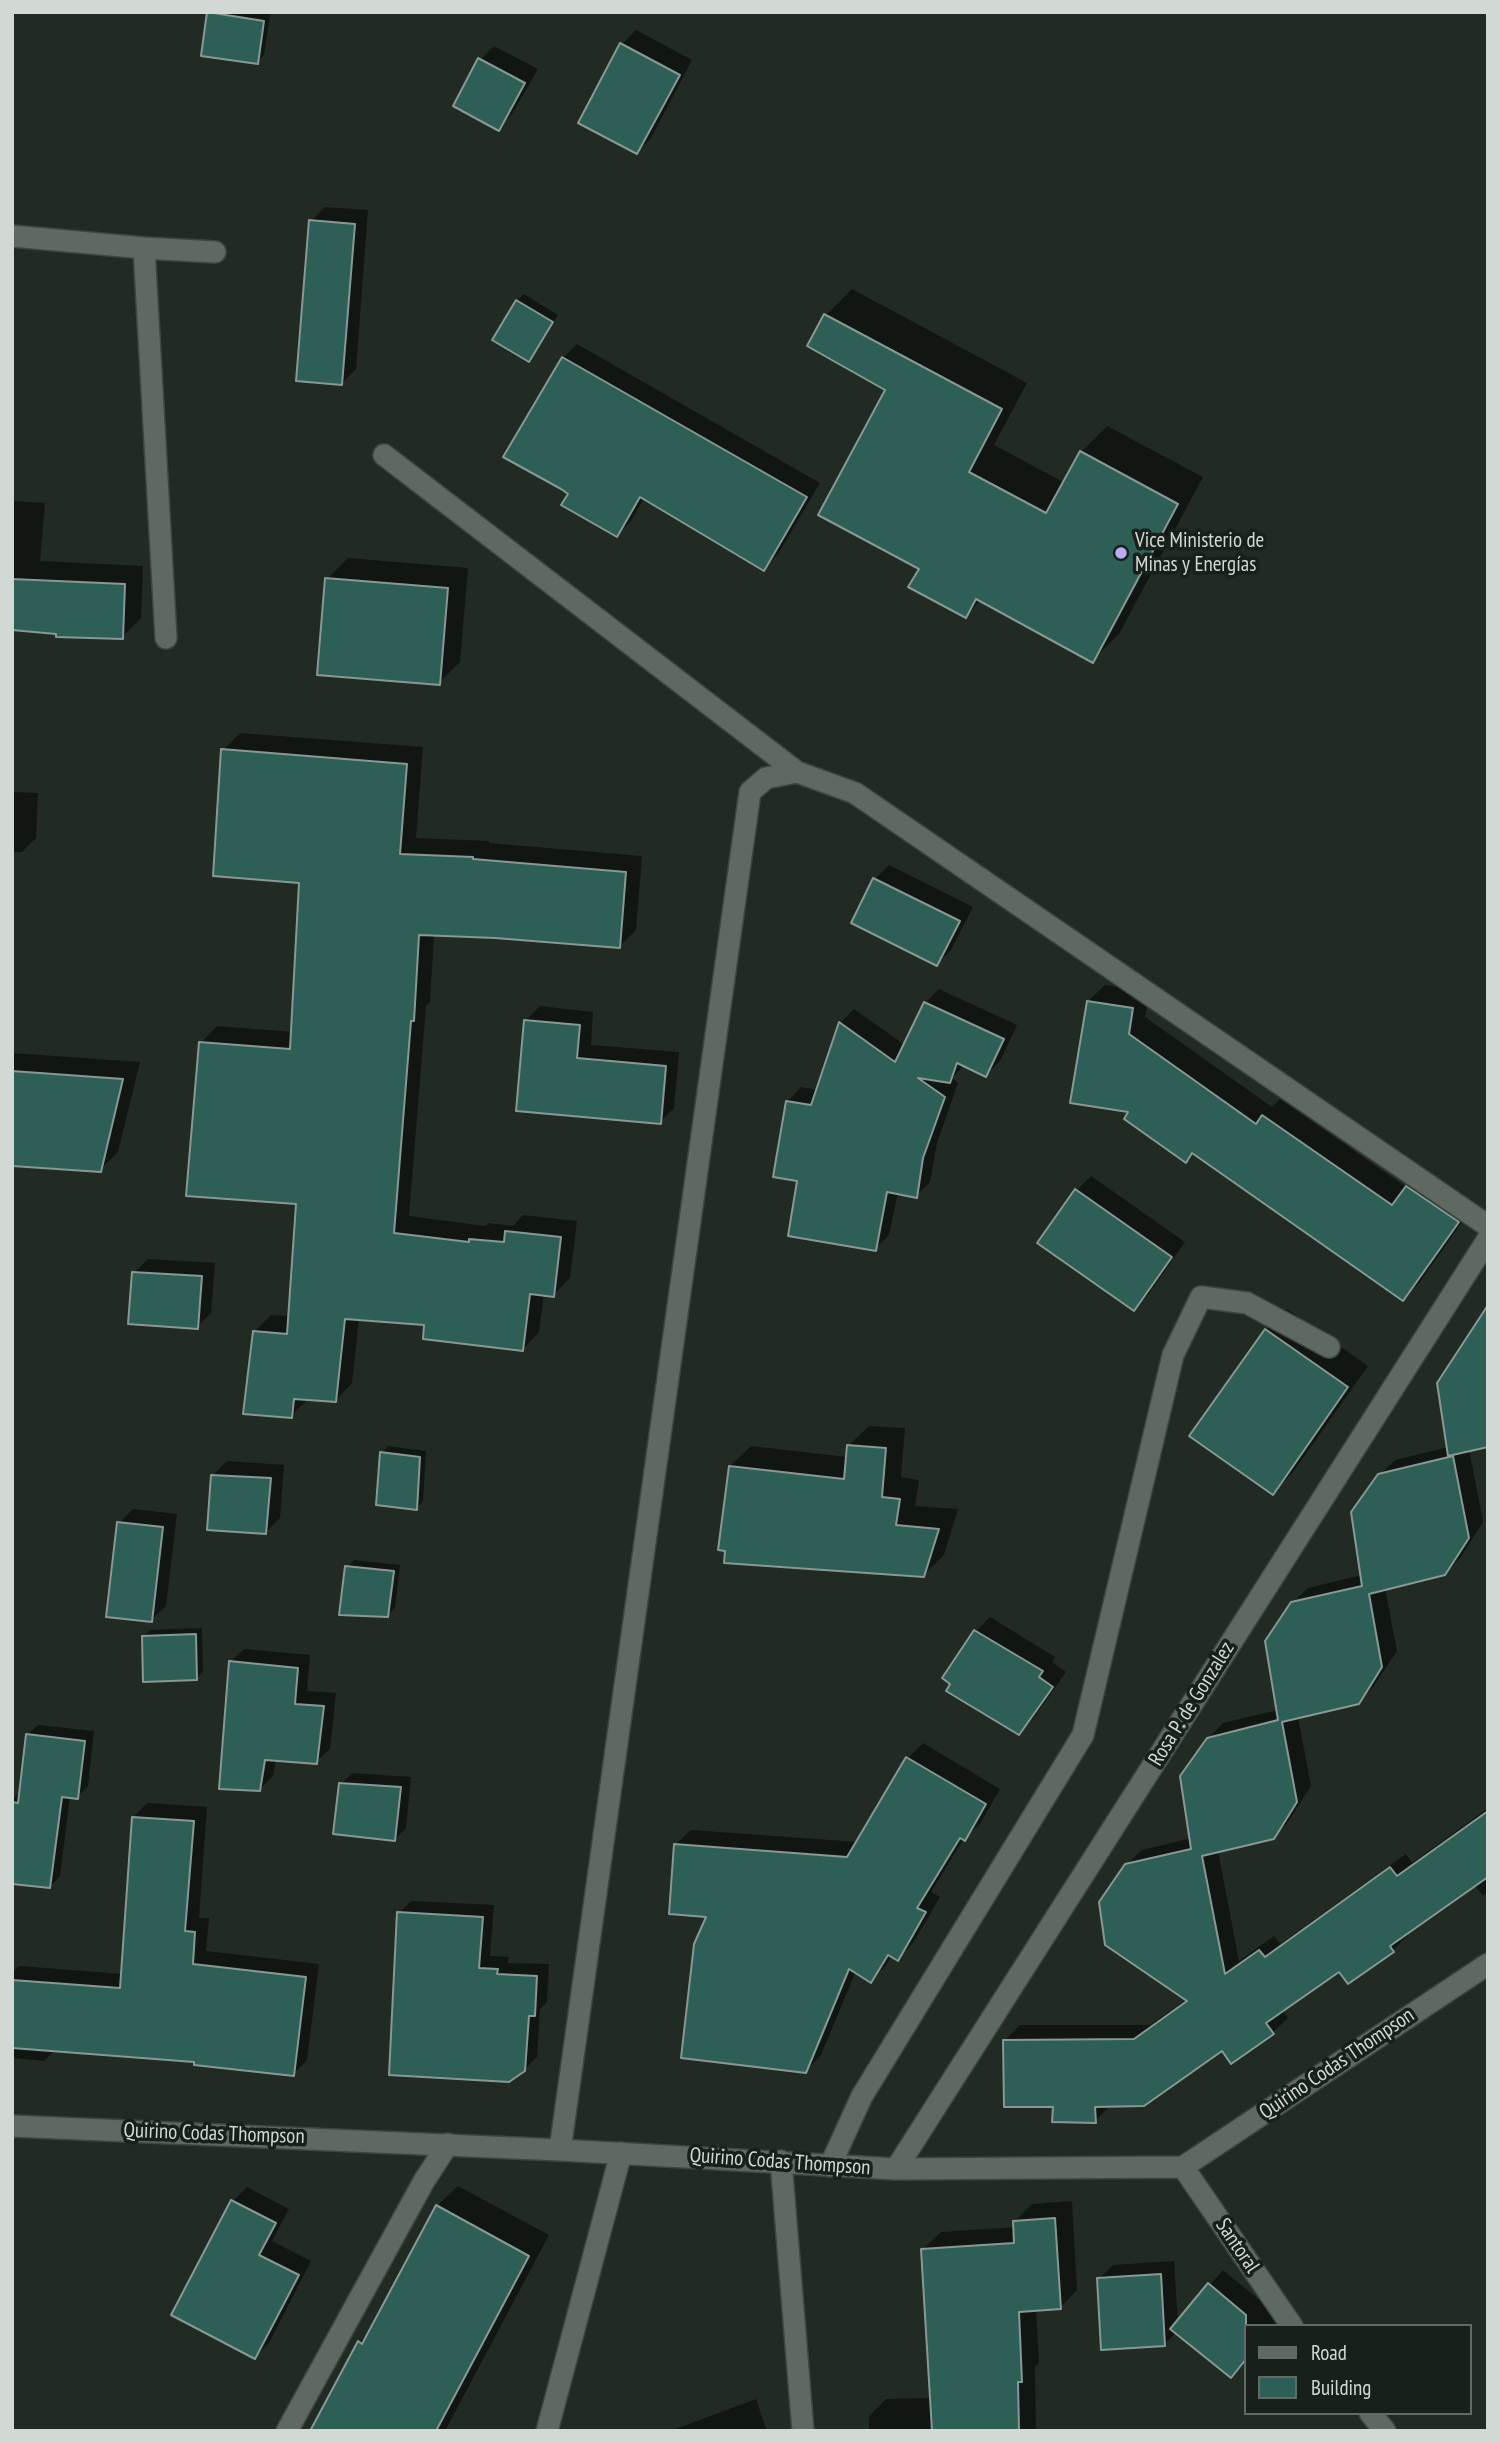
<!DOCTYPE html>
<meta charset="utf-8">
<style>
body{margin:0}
#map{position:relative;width:1500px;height:2443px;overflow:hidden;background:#212a23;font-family:"PT Sans Narrow",sans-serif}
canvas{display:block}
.frame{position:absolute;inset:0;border:14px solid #d2d9d4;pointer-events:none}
.legend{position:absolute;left:1244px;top:2324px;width:228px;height:91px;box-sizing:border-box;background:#17201a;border:2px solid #626a64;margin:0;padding:9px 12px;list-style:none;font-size:21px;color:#d2d9d4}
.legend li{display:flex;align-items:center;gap:14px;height:35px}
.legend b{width:35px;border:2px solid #626a64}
</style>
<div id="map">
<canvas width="1500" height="2443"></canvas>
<div class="frame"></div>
<ul class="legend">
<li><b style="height:9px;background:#5e6961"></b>Road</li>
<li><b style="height:19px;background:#2d5f56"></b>Building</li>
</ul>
</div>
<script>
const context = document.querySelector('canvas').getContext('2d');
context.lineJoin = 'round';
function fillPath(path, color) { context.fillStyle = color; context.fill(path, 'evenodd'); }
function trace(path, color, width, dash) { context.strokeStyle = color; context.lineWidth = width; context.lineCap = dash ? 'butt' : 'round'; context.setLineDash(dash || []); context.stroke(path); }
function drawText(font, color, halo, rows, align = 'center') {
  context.font = font + ' "PT Sans Narrow",sans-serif'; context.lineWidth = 7; context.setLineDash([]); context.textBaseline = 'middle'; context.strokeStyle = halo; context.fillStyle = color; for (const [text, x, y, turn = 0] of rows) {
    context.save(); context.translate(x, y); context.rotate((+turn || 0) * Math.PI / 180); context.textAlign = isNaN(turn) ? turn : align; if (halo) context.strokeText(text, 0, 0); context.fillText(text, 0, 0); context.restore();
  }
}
fillPath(new Path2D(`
 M 210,12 L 270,14 L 264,55 L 257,62 Z
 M 636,30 L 692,60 L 651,138 L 637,152 L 622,44 Z
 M 494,46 L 538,69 L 512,114 L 498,128 L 480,60 Z
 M 325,207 L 368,210 L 356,369 L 342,383 L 311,221 Z
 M 852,289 L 1027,383 L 994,445 L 1065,483 L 1081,452 L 1107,426 L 1203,477 L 1119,634 L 1093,660 L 981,600 L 966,616 L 921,568 L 888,389 L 826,315 Z
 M 524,294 L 558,315 L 535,353 L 529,360 L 517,301 Z
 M 577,344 L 820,483 L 778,554 L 764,568 L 644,498 L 631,521 L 617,535 L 570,494 L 563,358 Z
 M 12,501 L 45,503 L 40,561 L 143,566 L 141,618 L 122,637 L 12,629 Z
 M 348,558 L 468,568 L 460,662 L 439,683 L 327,579 Z
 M 240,733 L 423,747 L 416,838 L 489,841 L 489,843 L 642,856 L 636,930 L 619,947 L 434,934 L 430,1002 L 426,1006 L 409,1216 L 485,1226 L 488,1223 L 513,1226 L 523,1215 L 577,1221 L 570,1278 L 553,1295 L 544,1294 L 539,1332 L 523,1349 L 426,1323 L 359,1318 L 352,1383 L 336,1400 L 309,1398 L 291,1416 L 254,1332 L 271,1315 L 290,1316 L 298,1203 L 201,1043 L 217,1026 L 293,1032 L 300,881 L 223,750 Z
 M 12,792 L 38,793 L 36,838 L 22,852 L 12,852 Z
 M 889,865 L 973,907 L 951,950 L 937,964 L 875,879 Z
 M 1105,985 L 1149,992 L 1145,1017 L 1272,1107 L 1280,1099 L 1406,1187 L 1424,1170 L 1474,1205 L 1420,1282 L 1403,1299 L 1194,1152 L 1186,1160 L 1131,1111 L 1088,1001 Z
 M 939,989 L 1017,1025 L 1000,1061 L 986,1075 L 964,1065 L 952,1078 L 958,1083 L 937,1143 L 930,1182 L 916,1196 L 898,1192 L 889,1235 L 875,1249 L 799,1180 L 787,1102 L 801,1087 L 818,1090 L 840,1023 L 854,1009 L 905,1045 L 925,1003 Z
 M 540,1006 L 593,1012 L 591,1045 L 679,1052 L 674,1108 L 660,1122 L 526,1020 Z
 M 12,1053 L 140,1062 L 118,1152 L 100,1170 L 12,1164 Z
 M 1091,1176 L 1185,1242 L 1148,1295 L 1134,1309 L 1040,1243 L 1077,1190 Z
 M 148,1259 L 215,1263 L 211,1313 L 197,1327 L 134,1273 Z
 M 1287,1309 L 1368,1366 L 1293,1472 L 1273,1493 L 1192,1436 L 1266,1330 Z
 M 869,1426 L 905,1428 L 901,1477 L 919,1480 L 915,1506 L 958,1509 L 944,1555 L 924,1575 L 730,1466 L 751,1446 L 847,1457 L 848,1446 Z
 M 388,1446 L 426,1451 L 423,1501 L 417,1508 L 382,1453 Z
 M 1449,1447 L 1469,1449 L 1483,1522 L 1460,1558 L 1444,1574 L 1385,1588 L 1397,1651 L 1373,1687 L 1358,1702 L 1298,1717 L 1311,1786 L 1288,1822 L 1273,1837 L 1218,1851 L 1239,1961 L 1274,1936 L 1280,1944 L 1406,1854 L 1412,1863 L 1488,1808 L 1488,1892 L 1483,1896 L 1475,1885 L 1406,1933 L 1408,1935 L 1393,1950 L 1349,1982 L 1339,1969 L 1282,2010 L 1288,2018 L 1273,2032 L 1223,2048 L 1110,2106 L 1095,2121 L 1054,2105 L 1005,2040 L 1020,2025 L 1150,2025 L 1187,1999 L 1126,1865 L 1142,1850 L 1191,1838 L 1208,1739 L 1223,1723 L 1278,1710 L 1292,1603 L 1308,1588 L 1362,1575 L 1379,1475 L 1395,1460 Z
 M 227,1461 L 284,1465 L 280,1518 L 266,1532 L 213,1475 Z
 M 133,1509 L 177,1514 L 166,1606 L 151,1620 L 119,1523 Z
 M 354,1560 L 400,1565 L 395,1608 L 388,1615 L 347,1567 Z
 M 990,1617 L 1055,1657 L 1052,1662 L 1066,1672 L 1033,1719 L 1019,1733 L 976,1631 Z
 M 202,1628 L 203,1672 L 197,1678 L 144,1637 L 150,1630 Z
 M 244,1649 L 310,1655 L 307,1691 L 336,1693 L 330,1749 L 316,1762 L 276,1759 L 273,1776 L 260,1789 L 230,1662 Z
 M 38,1725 L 94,1731 L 88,1786 L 77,1797 L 70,1796 L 60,1876 L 50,1887 L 12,1882 L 12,1800 L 20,1792 L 27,1735 Z
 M 923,1743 L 1000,1789 L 980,1824 L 964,1838 L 931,1892 L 940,1897 L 913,1943 L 897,1959 L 892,1955 L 886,1965 L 871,1980 L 856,1971 L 821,2055 L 806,2071 L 708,1915 L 675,1845 L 691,1830 L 858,1842 L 908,1758 Z
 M 352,1773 L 411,1777 L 406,1828 L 395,1839 L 341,1784 Z
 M 147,1803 L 207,1807 L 199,1918 L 209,1918 L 206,1951 L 319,1964 L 307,2060 L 293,2074 L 196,2060 L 55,2050 L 44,2061 L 12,2058 L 12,1973 L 19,1966 L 123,1974 L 133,1817 Z
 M 411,1901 L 494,1905 L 490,1956 L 509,1957 L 508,1963 L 549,1964 L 547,2002 L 540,2009 L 537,2057 L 524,2070 L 399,1913 Z
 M 458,2186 L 549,2235 L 445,2431 L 312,2431 L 359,2343 L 372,2330 L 437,2206 Z
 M 247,2187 L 289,2209 L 272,2241 L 311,2261 L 269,2343 L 255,2357 L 173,2314 L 233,2201 Z
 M 1072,2201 L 1077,2290 L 1060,2308 L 1036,2309 L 1039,2363 L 1035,2367 L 1036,2431 L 869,2431 L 869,2416 L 886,2399 L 932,2398 L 923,2249 L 941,2232 L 1015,2227 L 1015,2221 L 1032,2204 Z
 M 1174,2261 L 1178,2322 L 1223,2270 L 1280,2317 L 1274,2326 L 1246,2326 L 1246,2360 L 1231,2376 L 1177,2332 L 1164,2344 L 1099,2279 L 1113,2265 Z
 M 756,2399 L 767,2431 L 670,2431 Z`), '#0007');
const building = new Path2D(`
 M 207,12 L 264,21 L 258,64 L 201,56 Z
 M 620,43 L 680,75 L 637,154 L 578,123 Z
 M 478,58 L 525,83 L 499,131 L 453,106 Z
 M 309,220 L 355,224 L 342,385 L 296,381 Z
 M 516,300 L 553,322 L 529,362 L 492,340 Z
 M 824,314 L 1002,409 L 969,472 L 1046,513 L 1080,451 L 1178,504 L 1093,663 L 976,599 L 966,618 L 908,587 L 919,569 L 818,515 L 885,390 L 807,346 Z
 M 562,357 L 807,497 L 764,571 L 640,497 L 617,537 L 561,505 L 568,494 L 561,489 L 503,457 Z
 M 325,578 L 448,588 L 440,685 L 317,675 Z
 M 12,579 L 125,584 L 123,639 L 56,637 L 56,634 L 12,630 Z
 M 221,749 L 407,764 L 400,854 L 473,857 L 473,859 L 626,872 L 620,948 L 495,938 L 419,935 L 414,1021 L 411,1021 L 394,1233 L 469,1242 L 469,1239 L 504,1242 L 505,1231 L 561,1237 L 554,1297 L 530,1294 L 523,1351 L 423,1339 L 424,1325 L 345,1319 L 336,1402 L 294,1399 L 292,1418 L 243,1414 L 253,1331 L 287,1334 L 296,1204 L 186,1196 L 199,1042 L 290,1049 L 299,883 L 213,876 Z
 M 873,878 L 960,921 L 937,966 L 851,923 Z
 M 1087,1001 L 1133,1008 L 1129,1034 L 1256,1124 L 1262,1115 L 1392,1205 L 1406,1186 L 1459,1222 L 1403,1301 L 1192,1153 L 1186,1163 L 1124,1119 L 1128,1112 L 1070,1103 Z
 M 924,1002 L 1004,1039 L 986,1077 L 957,1063 L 950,1083 L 918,1078 L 945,1097 L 923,1158 L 917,1198 L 887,1192 L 876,1251 L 788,1236 L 797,1181 L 773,1177 L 786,1101 L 811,1105 L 839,1022 L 895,1062 Z
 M 524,1020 L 580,1025 L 577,1058 L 666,1066 L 661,1124 L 516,1111 Z
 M 12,1071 L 123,1079 L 101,1172 L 12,1166 Z
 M 1075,1189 L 1172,1257 L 1134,1311 L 1037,1243 Z
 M 132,1272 L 202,1276 L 198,1329 L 128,1324 Z
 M 1488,1305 L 1488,1447 L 1448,1456 L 1437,1383 Z
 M 1265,1329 L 1348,1387 L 1273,1495 L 1189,1436 Z
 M 847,1445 L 886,1448 L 882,1497 L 900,1499 L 896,1525 L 939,1529 L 924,1577 L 724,1563 L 725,1551 L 718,1550 L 729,1466 L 844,1479 Z
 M 380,1452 L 420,1457 L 417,1510 L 376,1505 Z
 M 1453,1456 L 1469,1538 L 1445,1575 L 1369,1594 L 1382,1667 L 1359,1704 L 1282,1722 L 1297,1802 L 1274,1839 L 1202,1856 L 1225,1974 L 1259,1950 L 1265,1957 L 1390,1867 L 1397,1876 L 1488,1811 L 1488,1877 L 1390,1946 L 1394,1952 L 1348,1984 L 1339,1972 L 1266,2023 L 1274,2034 L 1231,2064 L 1222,2051 L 1144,2106 L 1095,2107 L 1096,2123 L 1052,2122 L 1053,2107 L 1004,2107 L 1003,2040 L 1134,2039 L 1187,2001 L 1105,1945 L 1099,1902 L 1125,1864 L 1191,1849 L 1180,1776 L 1207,1738 L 1278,1720 L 1265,1641 L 1291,1602 L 1362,1586 L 1351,1512 L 1378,1474 Z
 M 211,1475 L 271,1478 L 266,1534 L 207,1530 Z
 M 117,1522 L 163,1527 L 152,1622 L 106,1617 Z
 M 345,1566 L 394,1571 L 388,1617 L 339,1615 Z
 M 974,1630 L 1043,1671 L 1039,1677 L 1053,1687 L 1019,1735 L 946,1691 L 950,1684 L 942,1678 Z
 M 196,1634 L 197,1680 L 143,1682 L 142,1636 Z
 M 229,1661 L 298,1668 L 295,1704 L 324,1706 L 317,1764 L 265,1760 L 260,1791 L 219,1789 Z
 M 26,1734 L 85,1741 L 78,1799 L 62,1797 L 50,1888 L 12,1884 L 12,1802 L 18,1803 Z
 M 906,1757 L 986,1804 L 965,1841 L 960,1838 L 917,1908 L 926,1912 L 898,1961 L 888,1955 L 871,1983 L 849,1969 L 806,2073 L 681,2058 L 694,1944 L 706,1917 L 669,1914 L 674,1844 L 847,1857 Z
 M 339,1783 L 401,1787 L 395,1841 L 333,1834 Z
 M 132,1817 L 194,1821 L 185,1931 L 195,1932 L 193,1964 L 306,1977 L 294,2076 L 194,2065 L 194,2062 L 12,2048 L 12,1980 L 120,1988 Z
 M 397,1912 L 483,1917 L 479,1968 L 498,1969 L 497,1974 L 537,1976 L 535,2016 L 529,2016 L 525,2071 L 509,2082 L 389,2075 Z
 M 231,2200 L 276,2223 L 259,2255 L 299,2275 L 255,2359 L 171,2315 Z
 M 436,2205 L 529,2256 L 436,2431 L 310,2431 L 358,2341 L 362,2344 Z
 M 1055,2218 L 1061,2309 L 1019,2312 L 1022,2382 L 1018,2382 L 1019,2431 L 932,2431 L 921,2249 L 1014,2243 L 1013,2221 Z
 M 1161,2274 L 1165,2346 L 1101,2350 L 1097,2278 Z
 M 1208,2283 L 1246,2315 L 1246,2359 L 1231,2378 L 1170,2329 Z`);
fillPath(building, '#2d5f56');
trace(building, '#889894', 2);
const service = new Path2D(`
 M 287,2431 L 424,2181 L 448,2144
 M 547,2431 L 621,2153`);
const minor = new Path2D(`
 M 12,236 L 144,248 L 215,252
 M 144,248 L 166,638
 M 384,455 L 797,772
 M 12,2126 L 560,2150 L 896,2169 L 1183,2167 L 1488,1964
 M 560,2150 L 750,792 L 766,778 L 797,772 L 855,793 L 1488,1226
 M 781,2161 L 803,2431
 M 830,2166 L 862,2096 L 1083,1735 L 1173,1355 L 1201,1297 L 1247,1303 L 1329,1347
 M 1183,2167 L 1292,2326
 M 896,2169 L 1488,1239
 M 1370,2413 L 1385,2431`);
trace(service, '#3e4640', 24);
trace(minor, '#3e4640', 24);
trace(service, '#5e6961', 21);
trace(minor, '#5e6961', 21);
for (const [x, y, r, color] of [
 [1121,553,7,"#bbaaf6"]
]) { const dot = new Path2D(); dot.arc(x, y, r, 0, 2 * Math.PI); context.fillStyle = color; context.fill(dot); trace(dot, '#17201a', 2.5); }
drawText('21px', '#d2d9d4', '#17201a', [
 ["Vice Ministerio de",1135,541],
 ["Minas y Energías",1135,565]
], 'left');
drawText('21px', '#d2d9d4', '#17201a', [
 ["Rosa P. de Gonzalez",1192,1704,-58],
 ["Quirino Codas Thompson",1337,2064,-34],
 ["Quirino Codas Thompson",214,2134,2],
 ["Quirino Codas Thompson",780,2162,4],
 ["Santoral",1237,2246,56]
]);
</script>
